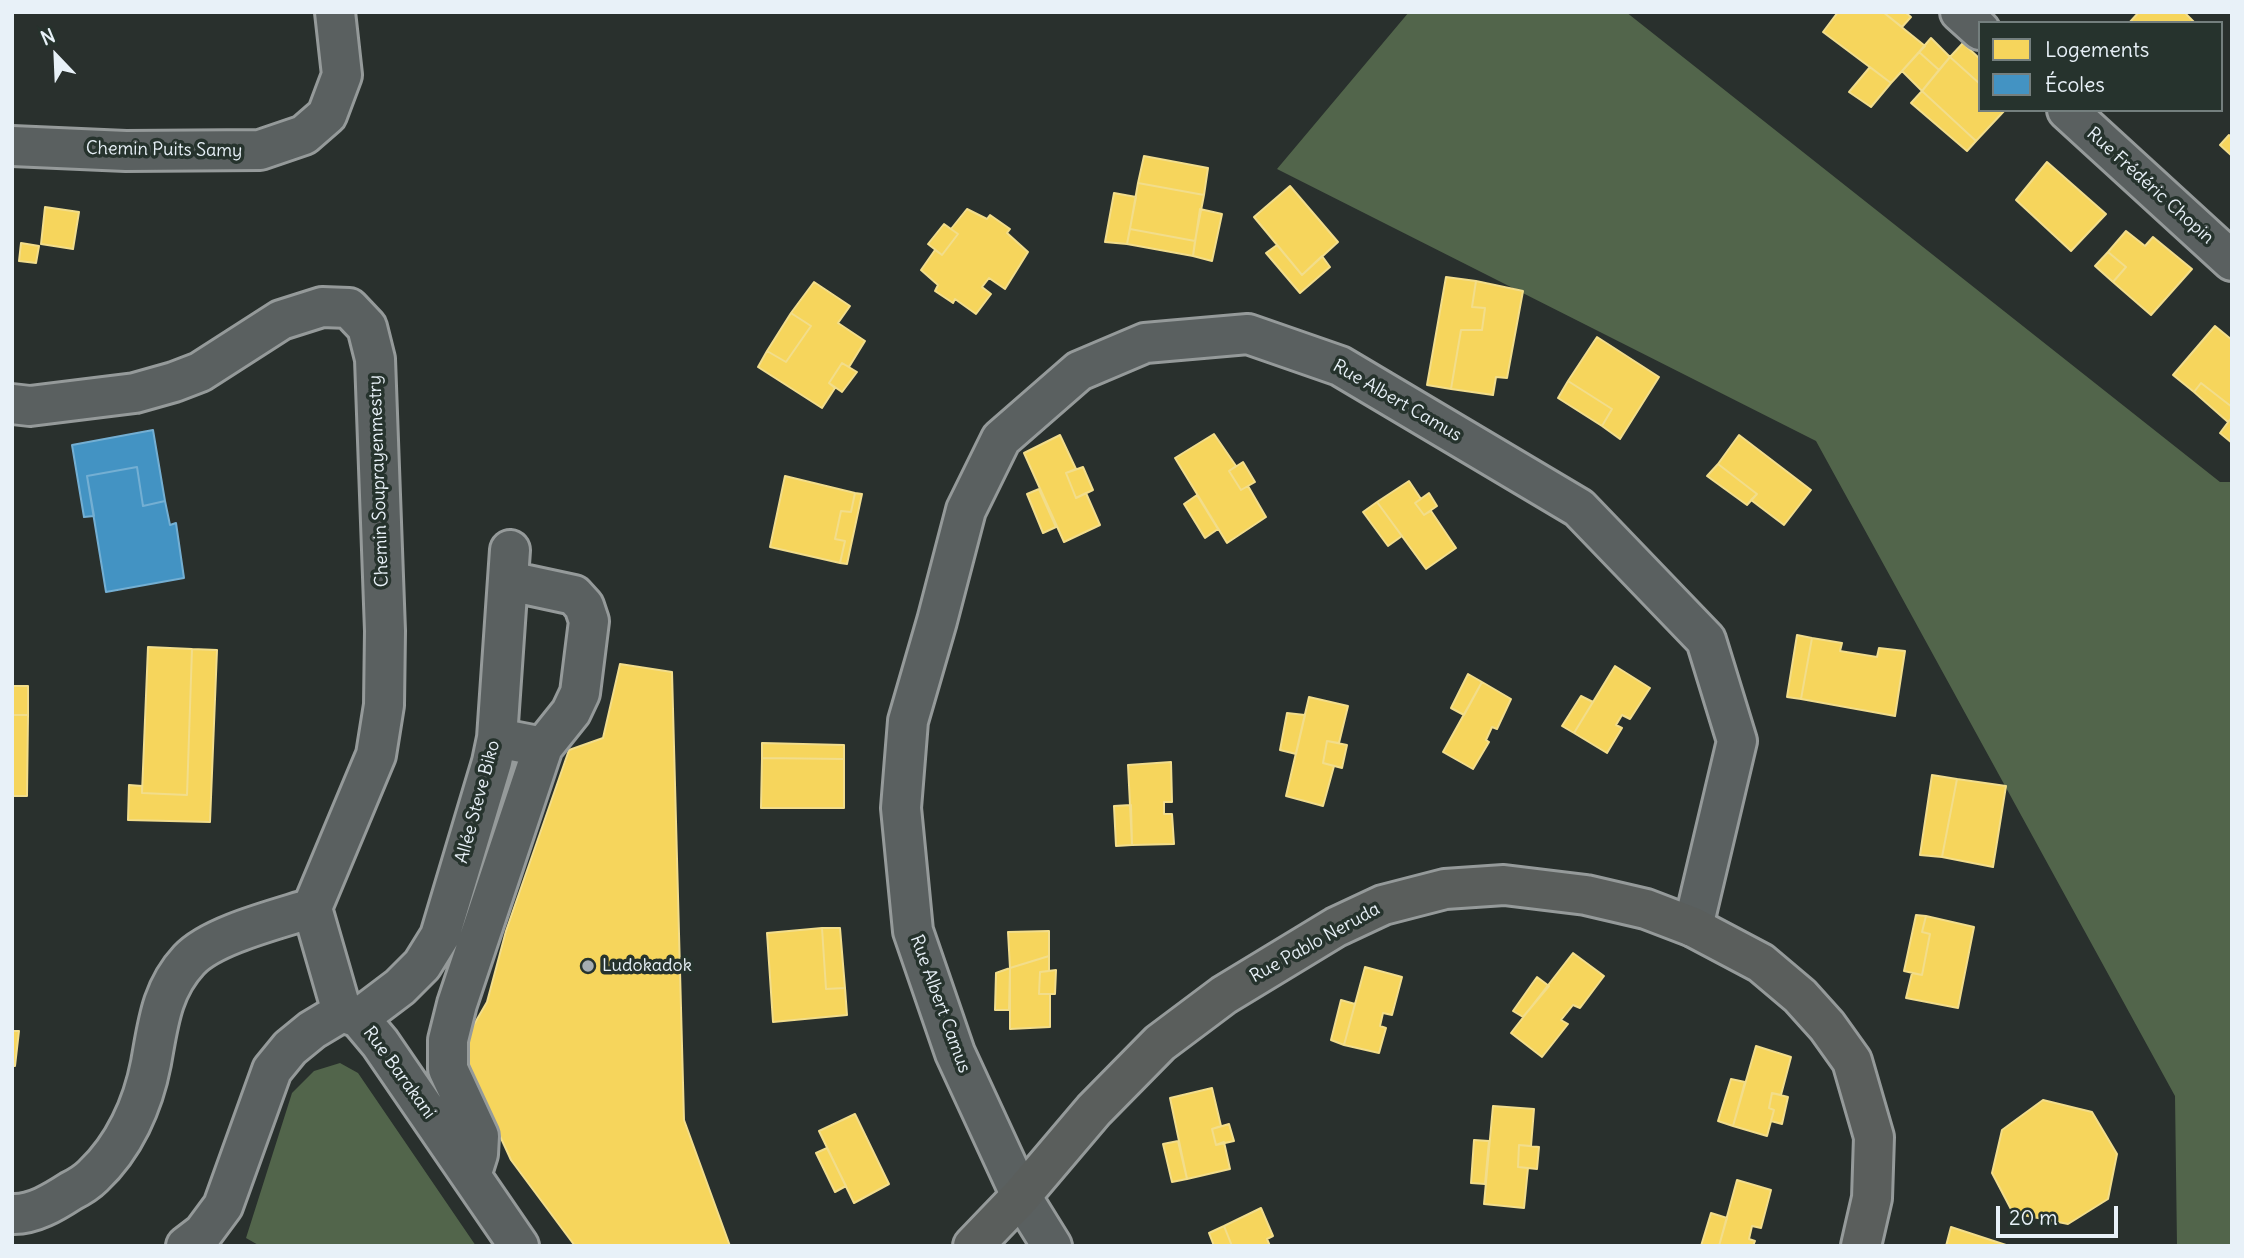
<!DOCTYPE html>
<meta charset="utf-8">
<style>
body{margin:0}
#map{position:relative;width:2244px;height:1258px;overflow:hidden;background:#29302d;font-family:Delius,sans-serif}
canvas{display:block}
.frame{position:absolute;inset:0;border:14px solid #e8f1f8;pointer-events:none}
.legend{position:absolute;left:1978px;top:21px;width:245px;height:91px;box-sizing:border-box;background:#26332d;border:2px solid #747f7e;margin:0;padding:9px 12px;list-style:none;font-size:21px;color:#e8f1f8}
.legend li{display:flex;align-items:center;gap:14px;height:35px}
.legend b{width:35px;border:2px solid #747f7e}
.north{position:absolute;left:21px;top:21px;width:70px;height:70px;-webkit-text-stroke:5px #26332d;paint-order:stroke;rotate:337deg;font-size:19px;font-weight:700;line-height:28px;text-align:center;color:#e8f1f8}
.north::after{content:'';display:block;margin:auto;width:24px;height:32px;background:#e8f1f8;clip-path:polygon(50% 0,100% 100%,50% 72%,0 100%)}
.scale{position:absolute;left:1996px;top:1206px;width:122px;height:32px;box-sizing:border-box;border:4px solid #e8f1f8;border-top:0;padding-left:9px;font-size:21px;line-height:24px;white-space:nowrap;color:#e8f1f8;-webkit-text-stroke:5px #26332d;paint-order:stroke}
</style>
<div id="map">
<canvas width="2244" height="1258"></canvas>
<div class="frame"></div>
<ul class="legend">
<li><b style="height:19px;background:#f6d55c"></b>Logements</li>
<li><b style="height:19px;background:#4393c3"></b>Écoles</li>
</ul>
<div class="north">N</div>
<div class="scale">20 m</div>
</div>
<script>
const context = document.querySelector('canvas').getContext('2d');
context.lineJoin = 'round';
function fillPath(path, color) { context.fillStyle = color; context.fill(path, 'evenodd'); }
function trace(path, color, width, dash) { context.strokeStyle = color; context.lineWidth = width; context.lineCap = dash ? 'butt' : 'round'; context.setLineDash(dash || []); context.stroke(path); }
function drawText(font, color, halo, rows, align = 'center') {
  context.font = font + ' Delius,sans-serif'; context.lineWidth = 7; context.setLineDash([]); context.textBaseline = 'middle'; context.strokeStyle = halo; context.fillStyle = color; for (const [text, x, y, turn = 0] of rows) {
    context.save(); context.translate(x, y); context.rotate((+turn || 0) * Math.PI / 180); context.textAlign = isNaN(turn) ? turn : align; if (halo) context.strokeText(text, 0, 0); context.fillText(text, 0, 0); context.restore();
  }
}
fillPath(new Path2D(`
 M 1409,12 L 1626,12 L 2220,482 L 2232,482 L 2232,1246 L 2177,1246 L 2175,1096 L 1816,441 L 1277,169 Z
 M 340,1063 L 358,1073 L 476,1246 L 260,1246 L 246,1238 L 292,1093 L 314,1071 Z`), '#52654b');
const homes = new Path2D(`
 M 1838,12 L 1883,12 L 1925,46 L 1891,83 L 1823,32 Z
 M 1883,12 L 1905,12 L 1911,17 L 1902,27 Z
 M 2139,12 L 2184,12 L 2195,23 L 2129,23 Z
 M 1931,38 L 1950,57 L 1939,70 L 1919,52 Z
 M 1963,43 L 1980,59 L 1980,84 L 1950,57 Z
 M 1919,52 L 1939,70 L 1922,91 L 1902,71 Z
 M 1950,57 L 1980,84 L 1980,110 L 2005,110 L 1976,141 L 1922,91 Z
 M 1870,67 L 1891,83 L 1871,107 L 1849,92 Z
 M 1922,91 L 1976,141 L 1967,151 L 1911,103 Z
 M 2229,135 L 2232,137 L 2232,156 L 2220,145 Z
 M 1144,156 L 1208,168 L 1204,195 L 1138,183 Z
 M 2047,162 L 2106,214 L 2071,251 L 2016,200 Z
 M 1138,183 L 1204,195 L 1195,241 L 1130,229 Z
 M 1290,186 L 1338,242 L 1302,275 L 1254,217 Z
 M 1114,193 L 1136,197 L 1127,244 L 1105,242 Z
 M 45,207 L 79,212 L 73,249 L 41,244 Z
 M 967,209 L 987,219 L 990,215 L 1010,229 L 1007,233 L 1028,252 L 1005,289 L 989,278 L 982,287 L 991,294 L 976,314 L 955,299 L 953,303 L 935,291 L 938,285 L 921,270 L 935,250 L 942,255 L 958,234 L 951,229 Z
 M 1200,209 L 1222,214 L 1212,261 L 1193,256 Z
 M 944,224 L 958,234 L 942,255 L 928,244 Z
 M 1130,229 L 1195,241 L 1193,256 L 1127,244 Z
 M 2126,231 L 2145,246 L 2153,237 L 2192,269 L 2151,315 L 2113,282 L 2126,267 L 2108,252 Z
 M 21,243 L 39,246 L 36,263 L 19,261 Z
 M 1277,245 L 1302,275 L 1322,256 L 1330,267 L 1300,293 L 1266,253 Z
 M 2108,252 L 2126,267 L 2113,282 L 2095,266 Z
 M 1446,277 L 1476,281 L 1472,307 L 1485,308 L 1482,330 L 1461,330 L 1451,389 L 1427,385 Z
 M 1476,281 L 1523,291 L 1507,378 L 1496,377 L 1493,395 L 1451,389 L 1461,330 L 1482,330 L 1485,308 L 1472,307 Z
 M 814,282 L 850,306 L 838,323 L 865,341 L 849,367 L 842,363 L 829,383 L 835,388 L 822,408 L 758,367 L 767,351 L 786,362 L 811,326 L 791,313 Z
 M 791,313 L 811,326 L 786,362 L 767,351 Z
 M 2215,326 L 2232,340 L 2232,407 L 2201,383 L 2194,392 L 2173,375 Z
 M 1597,337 L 1659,377 L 1620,439 L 1602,426 L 1612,409 L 1568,381 Z
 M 842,363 L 857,372 L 842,392 L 829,383 Z
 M 1568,381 L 1612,409 L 1602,426 L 1558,398 Z
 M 2201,383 L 2232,407 L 2232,417 L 2228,422 L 2194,392 Z
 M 2232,417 L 2232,443 L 2220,433 Z
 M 1214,434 L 1236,466 L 1229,471 L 1241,490 L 1248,486 L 1266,517 L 1227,543 L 1175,458 Z
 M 1060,435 L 1076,469 L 1066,473 L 1076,498 L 1086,493 L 1100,525 L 1064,542 L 1024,453 Z
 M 1739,435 L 1811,490 L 1784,525 L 1751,500 L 1757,494 L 1718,464 Z
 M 1243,462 L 1255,482 L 1241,490 L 1229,471 Z
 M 1718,464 L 1757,494 L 1747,505 L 1707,476 Z
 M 1083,467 L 1093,490 L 1076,498 L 1066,473 Z
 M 785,476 L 855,493 L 851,512 L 841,511 L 835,539 L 845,541 L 840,563 L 770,547 Z
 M 1409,481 L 1421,499 L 1415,503 L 1424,515 L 1431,511 L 1456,548 L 1426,569 L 1377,502 Z
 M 1039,489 L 1056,527 L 1043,533 L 1027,494 Z
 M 855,493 L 862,494 L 847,564 L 840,563 L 845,541 L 835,539 L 841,511 L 851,512 Z
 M 1429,493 L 1437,506 L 1424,515 L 1415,503 Z
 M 1197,495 L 1218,529 L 1205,538 L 1184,504 Z
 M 1377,502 L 1402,536 L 1388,546 L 1363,512 Z
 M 1797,635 L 1812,638 L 1801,699 L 1787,697 Z
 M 1812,638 L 1842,643 L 1840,651 L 1877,657 L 1879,648 L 1905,651 L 1895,716 L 1801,699 Z
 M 148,647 L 192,649 L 187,795 L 142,793 Z
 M 192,649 L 217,650 L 210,822 L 128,820 L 129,785 L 142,786 L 142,793 L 187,795 Z
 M 620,664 L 672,672 L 684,1120 L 730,1246 L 575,1246 L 511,1160 L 465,1060 L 465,1040 L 487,1002 L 506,931 L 569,750 L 603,738 Z
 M 1615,666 L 1650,688 L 1630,719 L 1622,715 L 1616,725 L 1622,728 L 1607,753 L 1574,733 Z
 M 1468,674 L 1482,682 L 1464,715 L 1451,708 Z
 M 1482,682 L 1511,699 L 1497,729 L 1492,727 L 1486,740 L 1489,742 L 1473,769 L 1443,752 Z
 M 12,686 L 28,686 L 28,715 L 12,715 Z
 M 1581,696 L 1593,702 L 1574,733 L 1562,726 Z
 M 1309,697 L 1348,706 L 1339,743 L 1327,741 L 1323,763 L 1334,766 L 1323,806 L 1286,796 Z
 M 1287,713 L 1305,715 L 1296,754 L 1280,750 Z
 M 12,715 L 28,715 L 27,796 L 12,796 Z
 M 1327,741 L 1347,745 L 1342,768 L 1323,763 Z
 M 762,743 L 844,745 L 844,759 L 762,758 Z
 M 762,758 L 844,759 L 844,808 L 761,808 Z
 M 1171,762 L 1172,802 L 1164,802 L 1164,814 L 1172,814 L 1174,844 L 1132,845 L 1128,765 Z
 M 1932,775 L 1957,779 L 1942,857 L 1920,855 Z
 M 1957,779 L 2006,786 L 1993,867 L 1942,857 Z
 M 1131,805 L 1132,845 L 1116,846 L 1114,806 Z
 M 1916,915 L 1926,916 L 1922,932 L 1930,934 L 1922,975 L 1904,971 Z
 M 1926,916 L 1974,927 L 1958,1008 L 1906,998 L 1912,973 L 1922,975 L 1930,934 L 1922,932 Z
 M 822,928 L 840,928 L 845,988 L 826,989 Z
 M 822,928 L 826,989 L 845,988 L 847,1015 L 773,1022 L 767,933 Z
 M 1049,931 L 1049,956 L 1010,968 L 1008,932 Z
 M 1573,953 L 1604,976 L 1580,1008 L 1573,1005 L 1561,1020 L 1568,1024 L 1542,1057 L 1511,1033 Z
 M 1049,956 L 1049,971 L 1040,972 L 1039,994 L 1050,994 L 1050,1027 L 1010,1029 L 1010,968 Z
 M 1365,967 L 1402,977 L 1392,1015 L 1383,1013 L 1380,1026 L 1386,1028 L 1379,1053 L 1344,1045 Z
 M 1010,968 L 1009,1010 L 995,1010 L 996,973 Z
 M 1056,970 L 1055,994 L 1039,994 L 1040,972 Z
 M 1537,977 L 1549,986 L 1523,1017 L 1513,1011 Z
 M 1341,1000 L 1355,1004 L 1344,1045 L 1331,1040 Z
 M 12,1031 L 19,1031 L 15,1066 L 12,1066 Z
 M 1756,1046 L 1791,1057 L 1781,1095 L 1772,1093 L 1769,1108 L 1774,1110 L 1767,1136 L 1733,1126 Z
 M 1731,1079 L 1745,1082 L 1733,1126 L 1718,1121 Z
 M 1212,1088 L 1221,1126 L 1212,1129 L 1216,1145 L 1224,1142 L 1230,1169 L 1187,1179 L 1170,1098 Z
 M 1772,1093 L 1788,1097 L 1782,1124 L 1771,1121 L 1774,1110 L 1769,1108 Z
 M 2043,1100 L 2092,1112 L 2117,1154 L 2108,1199 L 2068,1224 L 2013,1213 L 1992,1173 L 2002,1130 Z
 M 1493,1106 L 1534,1109 L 1531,1146 L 1519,1145 L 1518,1167 L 1528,1168 L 1524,1208 L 1484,1204 Z
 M 855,1114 L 889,1184 L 854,1203 L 819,1131 Z
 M 1229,1124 L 1234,1141 L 1216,1145 L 1212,1129 Z
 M 1474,1140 L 1489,1141 L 1485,1184 L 1471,1183 Z
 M 1178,1141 L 1187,1179 L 1172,1182 L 1163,1144 Z
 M 1519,1145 L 1539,1147 L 1537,1169 L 1518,1167 Z
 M 827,1148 L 846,1186 L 835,1192 L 816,1153 Z
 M 1737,1180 L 1771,1190 L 1761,1228 L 1752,1226 L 1749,1239 L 1755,1241 L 1753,1246 L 1719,1246 Z
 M 1261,1208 L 1273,1236 L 1267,1239 L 1270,1246 L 1232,1246 L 1224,1226 Z
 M 1711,1213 L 1727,1218 L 1719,1246 L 1701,1246 Z
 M 1224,1226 L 1232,1246 L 1214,1246 L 1209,1233 Z
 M 1951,1227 L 2006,1245 L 2006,1246 L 1946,1246 Z`);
fillPath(homes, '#f6d55c');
trace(homes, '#f2dd8b', 2);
const schools = new Path2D(`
 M 153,430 L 165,501 L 143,506 L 137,467 L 87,476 L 94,516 L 84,517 L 72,445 Z
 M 137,467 L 143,506 L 165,501 L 170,525 L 176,523 L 184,578 L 106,592 L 87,476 Z`);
fillPath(schools, '#4393c3');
trace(schools, '#74afd3', 2);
const minor = new Path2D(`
 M 1960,12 L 1980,30
 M 2067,110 L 2232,261
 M 12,146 L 126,151 L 260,150 L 304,135 L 327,115 L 342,75 L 335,12
 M 12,404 L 30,406 L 135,393 L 174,382 L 200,372 L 281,320 L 322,307 L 349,308 L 367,327 L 375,359 L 385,631 L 384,705 L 376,755 L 312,908 L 342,1012
 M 509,581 L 574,595 L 584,606 L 589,621 L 580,693 L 571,712 L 543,747
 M 359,1018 L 400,987 L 422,965 L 440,936 L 492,762 L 497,738 L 510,550
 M 471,1176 L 478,1154 L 479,1136 L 448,1069 L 448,1040 L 457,1004 L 543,747 L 497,738
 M 12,1214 C 33,1215 54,1202 71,1191 C 79,1187 87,1182 93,1176 C 124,1147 143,1105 151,1063 C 158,1025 161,990 189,960 C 212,935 278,919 312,908
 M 186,1246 L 203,1233 L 223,1206 L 272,1070 L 290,1048 L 312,1030 L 342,1012 L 359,1018 L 380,1043 L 519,1246
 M 1052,1246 L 1021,1196 L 955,1053 L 913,931 L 901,808 L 908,721 L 937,621 L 966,510 L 1001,439 L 1079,371 L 1145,343 L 1248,334 L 1340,366 L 1579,508 L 1706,640 L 1737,741 L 1693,927`);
const major = new Path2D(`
 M 973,1246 L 1021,1196 L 1094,1110 L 1160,1043 L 1224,995 L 1336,927 L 1383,905 L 1445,889 L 1504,885 L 1586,895 L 1646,909 L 1693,927 L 1761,963 L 1800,996 L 1827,1026 L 1852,1061 L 1874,1137 L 1872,1198 L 1861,1246`);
trace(minor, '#959a9a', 44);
trace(major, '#959a9a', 44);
trace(minor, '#5a6060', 38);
trace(major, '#5a5e5c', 38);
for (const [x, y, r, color] of [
 [588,966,7,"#a5adb1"]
]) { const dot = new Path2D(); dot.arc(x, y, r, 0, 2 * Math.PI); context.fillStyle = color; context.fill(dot); trace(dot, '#26332d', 2.5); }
drawText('18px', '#e8f1f8', '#26332d', [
 ["Chemin Puits Samy",164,150,1],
 ["Rue Frédéric Chopin",2150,186,42],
 ["Rue Albert Camus",1397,401,30],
 ["Chemin Souprayenmestry",379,481,-92],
 ["Allée Steve Biko",478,802,-75],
 ["Rue Pablo Neruda",1315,943,-29],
 ["Rue Albert Camus",940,1004,70],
 ["Rue Barakani",399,1073,54]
]);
drawText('18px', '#e8f1f8', '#26332d', [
 ["Ludokadok",602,966]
], 'left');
</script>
